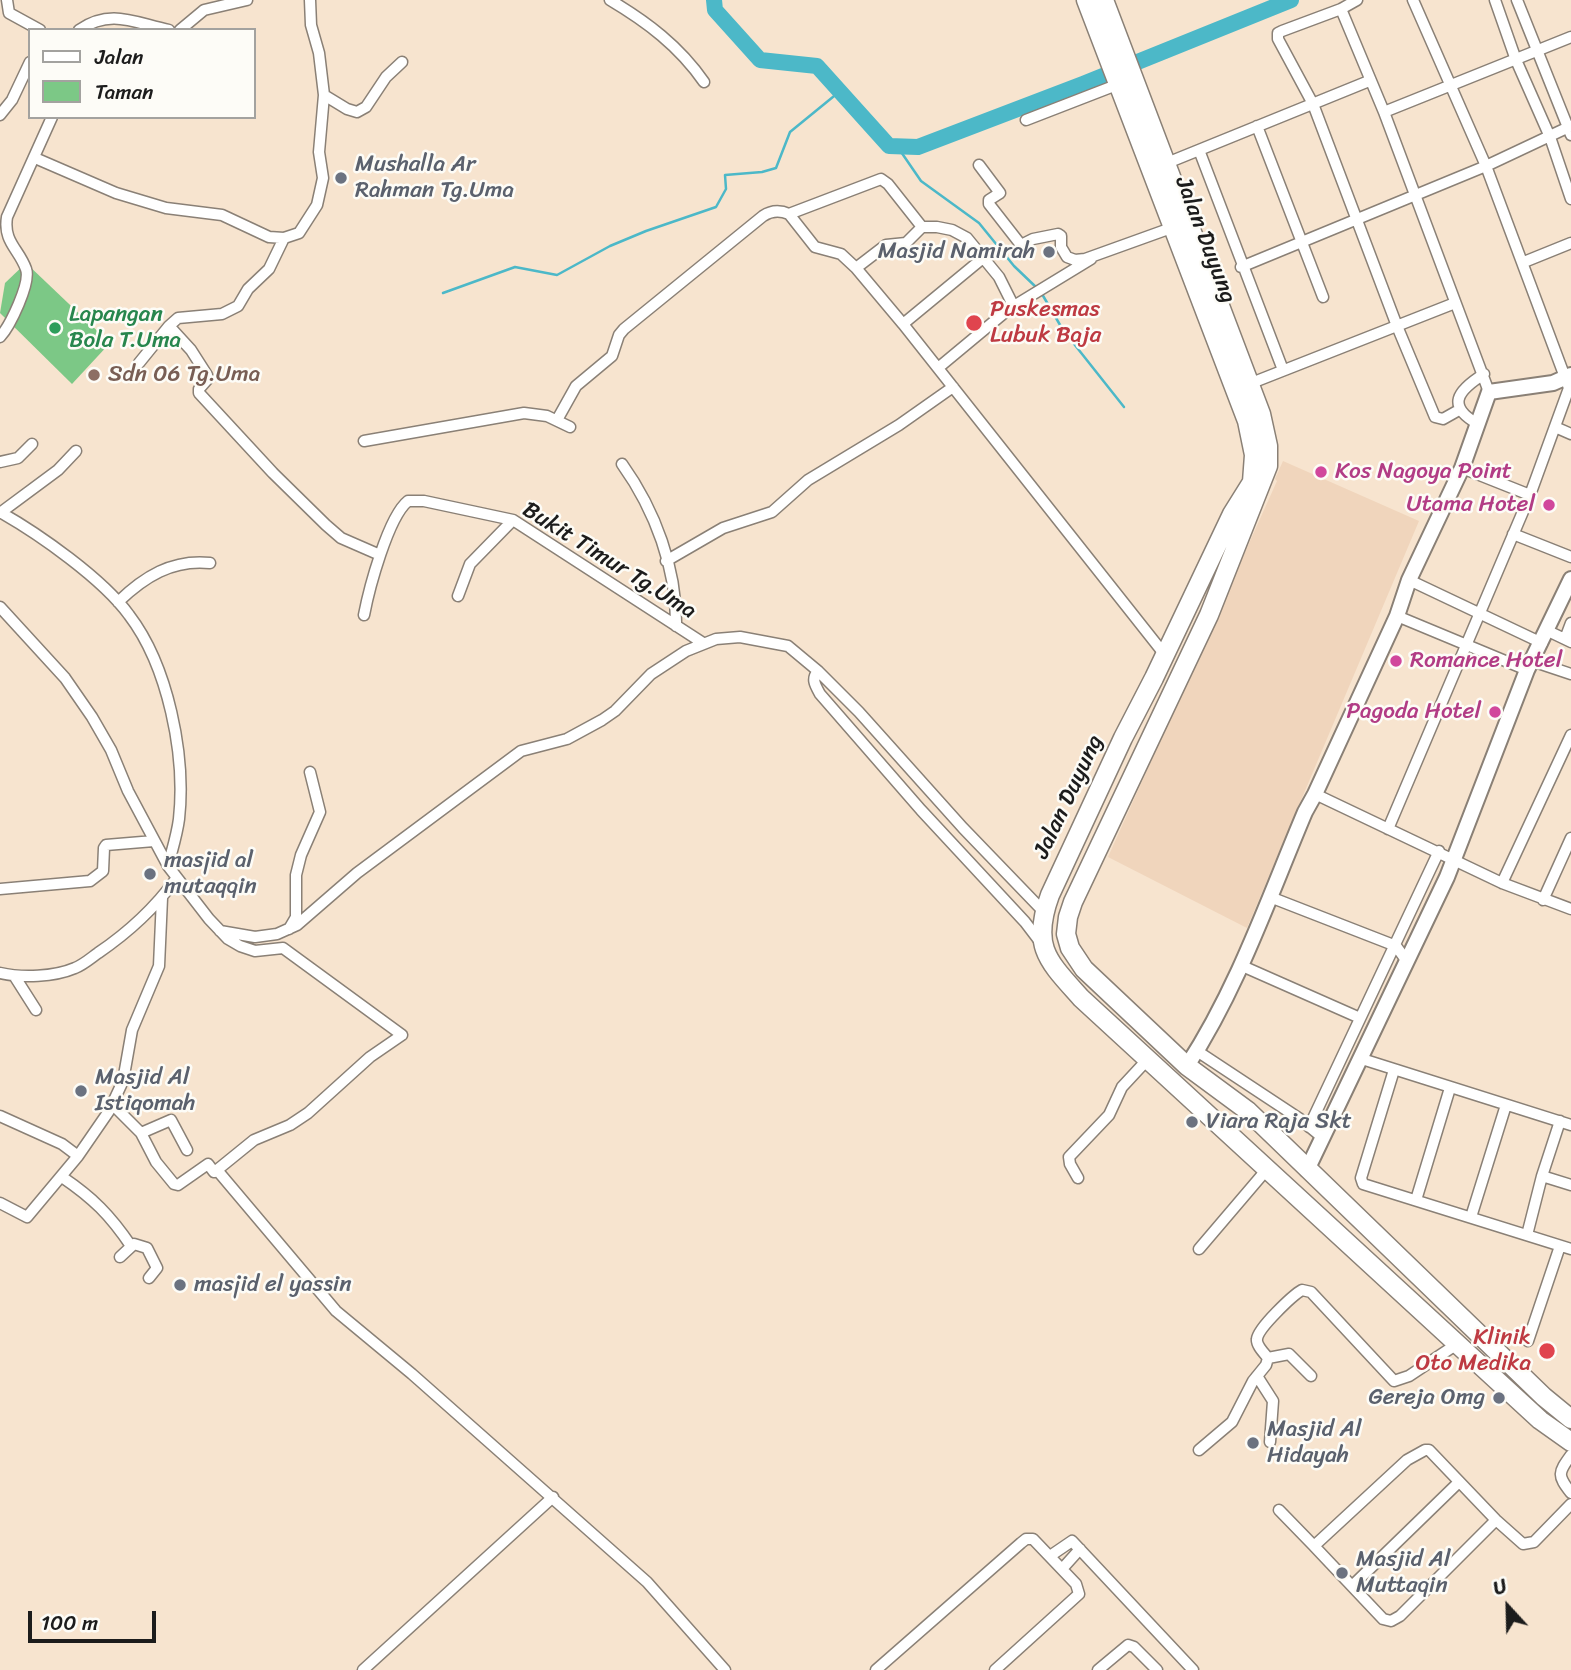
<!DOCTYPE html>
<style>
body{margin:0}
#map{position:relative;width:1571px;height:1670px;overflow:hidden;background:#f7e4cf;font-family:Sriracha,sans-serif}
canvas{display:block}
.legend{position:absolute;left:28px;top:28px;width:228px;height:91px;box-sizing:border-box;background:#fdfcf7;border:2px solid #a3a29f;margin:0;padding:9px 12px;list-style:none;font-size:21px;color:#1c1c1c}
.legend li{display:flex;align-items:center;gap:14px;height:35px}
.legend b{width:35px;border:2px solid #a3a29f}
.north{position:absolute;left:1473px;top:1572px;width:70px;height:70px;-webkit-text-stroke:5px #fdfcf7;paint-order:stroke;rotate:338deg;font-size:19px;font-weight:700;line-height:28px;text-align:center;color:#1c1c1c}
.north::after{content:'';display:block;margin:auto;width:24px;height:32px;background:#1c1c1c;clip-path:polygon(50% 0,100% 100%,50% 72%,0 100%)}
.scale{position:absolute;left:28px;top:1611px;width:128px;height:32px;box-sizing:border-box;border:4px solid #1c1c1c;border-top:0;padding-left:9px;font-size:21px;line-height:24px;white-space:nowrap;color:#1c1c1c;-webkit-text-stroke:5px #fdfcf7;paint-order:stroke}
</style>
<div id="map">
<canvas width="1571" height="1670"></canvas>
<ul class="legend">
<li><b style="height:9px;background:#fff"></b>Jalan</li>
<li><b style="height:19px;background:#7cc886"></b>Taman</li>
</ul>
<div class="north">U</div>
<div class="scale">100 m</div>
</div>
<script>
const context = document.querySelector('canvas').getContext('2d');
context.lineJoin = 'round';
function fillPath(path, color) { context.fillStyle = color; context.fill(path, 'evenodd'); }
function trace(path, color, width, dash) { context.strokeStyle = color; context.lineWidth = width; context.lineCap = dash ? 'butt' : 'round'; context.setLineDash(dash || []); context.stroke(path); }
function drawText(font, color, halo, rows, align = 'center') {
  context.font = font + ' Sriracha,sans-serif'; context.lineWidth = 5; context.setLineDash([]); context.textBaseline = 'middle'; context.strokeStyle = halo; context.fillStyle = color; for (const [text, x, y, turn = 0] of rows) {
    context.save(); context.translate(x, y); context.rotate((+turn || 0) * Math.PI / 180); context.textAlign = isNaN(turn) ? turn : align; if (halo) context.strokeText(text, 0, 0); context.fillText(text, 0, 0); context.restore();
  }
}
fillPath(new Path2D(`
 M 1283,461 L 1419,521 L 1247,928 L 1108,857 L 1277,481 L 1275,479 Z`), '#f0d5bc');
fillPath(new Path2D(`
 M 26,263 L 110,343 L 72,384 L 0,313 L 5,283 Z`), '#7cc886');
trace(new Path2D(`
 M 897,146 L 921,181 L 979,223 L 1014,266 L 1038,289
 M 443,293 L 515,267 L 557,275 L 610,246 L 646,231 L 716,207 L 726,189 L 725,175 L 762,172 L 776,168 L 790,132 L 839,92
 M 1042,294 L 1063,330 L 1124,407`), '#4cb8c8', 2.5);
trace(new Path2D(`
 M 714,0 L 715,10 L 760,60 L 817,66 L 889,146 L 918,147 L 1083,84 L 1291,0`), '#4cb8c8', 16);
const street = new Path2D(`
 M 7,0 L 9,13 L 40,30
 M 610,0 C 647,22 679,46 704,82
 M 1357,0 L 1341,9 L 1282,31 L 1278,33 L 1278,39 L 1313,104 L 1397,326 L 1435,417 L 1443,419 L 1459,410
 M 1495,0 L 1516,60 L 1550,137 L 1571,199
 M 1517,0 L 1571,135
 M 1341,9 L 1384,112 L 1489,392
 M 79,30 C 111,8 135,23 169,30
 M 180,30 L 204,10 L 247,0
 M 324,95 L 347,109 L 357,112 L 366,107 L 386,77 L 402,62
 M 1384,112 L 1571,37
 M 0,115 L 12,100 L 30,62
 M 1026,120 L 1119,84
 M 1257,126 L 1323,297
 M 1199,150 L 1283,370
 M 35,158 L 116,193 L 166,208 L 222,215 L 269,237 L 284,238 L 299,233 L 317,205 L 323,178 L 319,152 L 324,95 L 319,53 L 311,25 L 310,0
 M 1167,163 L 1369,81
 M 979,165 L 1000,193 L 989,200 L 989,204 L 1021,245 L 1033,239 L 1058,234 L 1061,236 L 1061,247 L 1067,257 L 1075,260 L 1085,259 L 1174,227
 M 789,214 L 881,179 L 888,184 L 922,227
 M 1524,262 L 1571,243
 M 1241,267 L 1486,166 L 1571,126
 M 856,268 L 886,245 L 906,243 L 922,227 L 937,227 L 952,230 L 967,238 L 999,277 L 1011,301 L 1009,309
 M 903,324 L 983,258
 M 169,326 L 178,318 L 222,314 L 238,306 L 248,289 L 269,269 L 284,238
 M 0,337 C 10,326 31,283 26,269 C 19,249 3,242 7,217 L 52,117
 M 139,363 L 169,326 L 191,350 L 207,375 L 207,380 L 199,389 L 199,393 L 273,473 L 326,525 L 341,538 L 380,555
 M 938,368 L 1009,309 L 1091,259
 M 1249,384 L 1455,303
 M 557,420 L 576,386 L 612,356 L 619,335 L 624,329 L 763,216 C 772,210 780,210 789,214 L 815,247 L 841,254 L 856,268 L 903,324 L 1165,655
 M 1478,424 C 1446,406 1457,391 1484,374
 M 1555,427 L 1571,434
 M 364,441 L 524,413 L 547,416 L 570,427
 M 0,462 L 18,458 L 32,444
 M 622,464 C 655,510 677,569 676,626
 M 1462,468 L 1530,495
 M 0,512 C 39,534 103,579 129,615 C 168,666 186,755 179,819 C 177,835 172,850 168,866
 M 0,513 L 58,470 L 76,451
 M 1513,534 L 1571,557
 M 666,561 L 723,528 L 772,512 L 808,480 L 899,425 L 953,387
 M 1409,580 L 1542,643
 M 458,596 L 470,564 L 513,520
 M 118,602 C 144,577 172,559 210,563
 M 0,607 L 65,678 L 92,717 L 111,750 L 128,791 L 168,866 L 209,919 L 228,939 L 240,946 L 255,951 L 283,948 L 402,1035 L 370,1057 L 308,1113 L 290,1125 L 254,1140 L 217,1170
 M 364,615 C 369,589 388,517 408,501 L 424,501 L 513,520 L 703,643
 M 1397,616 L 1527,670
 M 1548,631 L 1571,642
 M 1565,639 L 1571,623
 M 1530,665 L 1535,662 L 1571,674
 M 818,671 C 811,679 815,685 820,694 L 921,810 L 1025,922 L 1041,943
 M 1315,794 L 1502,883 L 1571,909
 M 1388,829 L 1530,495 L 1569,388 L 1486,166 L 1413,0
 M 1502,883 L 1571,735
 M 0,889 L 90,881 L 103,871 L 104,848 L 106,845 L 154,841
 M 1270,897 L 1396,946 L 1406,960
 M 1543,900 L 1571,838
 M 289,929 L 296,917 L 296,875 L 301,855 L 320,812 L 310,772
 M 220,931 L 255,937 L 277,934 L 297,925 L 357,873 L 521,751 L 567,739 L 602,720 L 615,711 L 651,674 L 686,651 L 716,639 L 740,637 L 788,646 L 818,671 L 859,712 L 963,828 L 1044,912
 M 1240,965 L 1360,1018
 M 0,973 C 22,978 54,977 75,968 C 83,965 91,958 98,953 C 129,932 154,909 176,879
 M 15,977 L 36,1010
 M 1197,1051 L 1300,1119 L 1323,1138
 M 1362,1059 L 1571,1125
 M 1394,1070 L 1361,1178 L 1363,1184 L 1571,1249
 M 112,1104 L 141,1133 L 156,1162 L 174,1184 L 178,1185 L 208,1164 L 214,1172 L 217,1170 L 336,1311 L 412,1374 L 647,1582 L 725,1670
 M 0,1116 L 62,1144 L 78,1156
 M 1309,1127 L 1439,851
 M 141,1133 L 171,1120 L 187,1150
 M 1542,1176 L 1571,1185
 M 62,1177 C 93,1198 110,1215 131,1246
 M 1078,1178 L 1070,1164 L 1069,1157 L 1109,1115 L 1122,1087 L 1148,1059
 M 1416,1200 L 1450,1088
 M 0,1203 L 27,1217 L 78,1156 L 109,1111 L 123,1081 L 132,1030 L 159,966 L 162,898
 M 1471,1217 L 1506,1105
 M 1527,1235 L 1542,1176 L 1560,1121
 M 1199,1249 L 1268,1168
 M 120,1257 L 134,1244 L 147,1248 L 157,1268 L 149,1278
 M 1528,1341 L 1560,1246
 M 1268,1358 L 1289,1354 L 1311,1376
 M 1257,1376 L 1273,1401 L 1270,1442
 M 1199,1450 L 1232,1422 L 1253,1381 L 1266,1365 L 1268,1358 C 1264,1353 1256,1345 1257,1339 C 1258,1328 1293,1295 1302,1290 L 1311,1292 L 1394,1381 L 1409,1376 L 1457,1344
 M 1571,1455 C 1558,1473 1557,1475 1571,1493
 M 1279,1510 L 1314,1546 L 1407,1460 L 1425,1450 L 1429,1450 L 1496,1520 L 1523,1544 L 1534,1542 L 1571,1504
 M 1314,1546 L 1383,1619 L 1391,1621 L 1400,1616 L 1496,1520
 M 1050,1556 L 1072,1541 L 1193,1670
 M 1062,1569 L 1080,1549
 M 1352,1586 L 1459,1482
 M 363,1670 L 553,1497
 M 876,1670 L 1021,1543 L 1026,1539 L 1033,1539 L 1076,1584 L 1079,1594 L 995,1670
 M 1098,1670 L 1128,1645 L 1134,1647 L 1157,1670`);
const secondary = new Path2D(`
 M 1187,1066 C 1238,988 1269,897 1305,812 L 1315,794 L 1397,616 L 1409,580 L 1462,468 L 1489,392 L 1553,383 L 1571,375
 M 1307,1170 L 1447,877 L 1527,670 L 1571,579`);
const highway = new Path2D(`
 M 1086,0 L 1247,421 L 1254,455 L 1252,482 L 1232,514 L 1154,678 L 1123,738 L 1050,895 C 1031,947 1048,961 1081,998 L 1540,1420 L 1571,1442
 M 1104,0 L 1261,414 L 1268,446 L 1268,466 L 1209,615 L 1073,902 L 1068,917 L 1066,934 L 1070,948 L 1084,969 L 1187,1066 L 1248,1111 L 1544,1397 L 1571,1419`);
trace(street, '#8a8076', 13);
trace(secondary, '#8a8076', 18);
trace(highway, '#8a8076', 21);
trace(street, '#fff', 10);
trace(secondary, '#fff', 14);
trace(highway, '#fff', 18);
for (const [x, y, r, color] of [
 [341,178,7,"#6b7280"],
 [1049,252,7,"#6b7280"],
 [974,323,9,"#e0444e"],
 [55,328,7,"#2e9e5b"],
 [94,375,7,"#8d6e63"],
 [1321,472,7,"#d1479c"],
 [1549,505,7,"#d1479c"],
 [1396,661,7,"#d1479c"],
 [1495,712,7,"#d1479c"],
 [150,874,7,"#6b7280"],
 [81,1091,7,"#6b7280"],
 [1192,1122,7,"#6b7280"],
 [180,1285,7,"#6b7280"],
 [1547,1351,9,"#e0444e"],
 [1499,1398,7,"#6b7280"],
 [1253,1443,7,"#6b7280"],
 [1342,1573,7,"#6b7280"]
]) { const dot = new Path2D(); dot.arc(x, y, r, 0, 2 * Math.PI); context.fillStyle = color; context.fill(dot); trace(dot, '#fdfcf7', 2.5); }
drawText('23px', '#5b616d', '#fdfcf7', [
 ["Mushalla Ar",355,165],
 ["Rahman Tg.Uma",355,191],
 ["Masjid Namirah",1035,252,"right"],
 ["masjid al",164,861],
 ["mutaqqin",164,887],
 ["Masjid Al",95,1078],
 ["Istiqomah",95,1104],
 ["Viara Raja Skt",1206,1122],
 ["masjid el yassin",194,1285],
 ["Gereja Omg",1485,1398,"right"],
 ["Masjid Al",1267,1430],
 ["Hidayah",1267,1456],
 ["Masjid Al",1356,1560],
 ["Muttaqin",1356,1586]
], 'left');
drawText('23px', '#1c1c1c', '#fdfcf7', [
 ["Jalan Duyung",1205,240,69],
 ["Bukit Timur Tg.Uma",609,561,32],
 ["Jalan Duyung",1069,797,-65]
]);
drawText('23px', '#be3a42', '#fdfcf7', [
 ["Puskesmas",990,310],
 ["Lubuk Baja",990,336],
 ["Klinik",1531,1338,"right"],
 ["Oto Medika",1531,1364,"right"]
], 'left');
drawText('23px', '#27864d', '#fdfcf7', [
 ["Lapangan",69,315],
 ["Bola T.Uma",69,341]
], 'left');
drawText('23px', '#785e54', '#fdfcf7', [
 ["Sdn 06 Tg.Uma",108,375]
], 'left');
drawText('23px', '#b23c85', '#fdfcf7', [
 ["Kos Nagoya Point",1335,472],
 ["Utama Hotel",1535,505,"right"],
 ["Romance Hotel",1410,661],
 ["Pagoda Hotel",1481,712,"right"]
], 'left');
</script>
